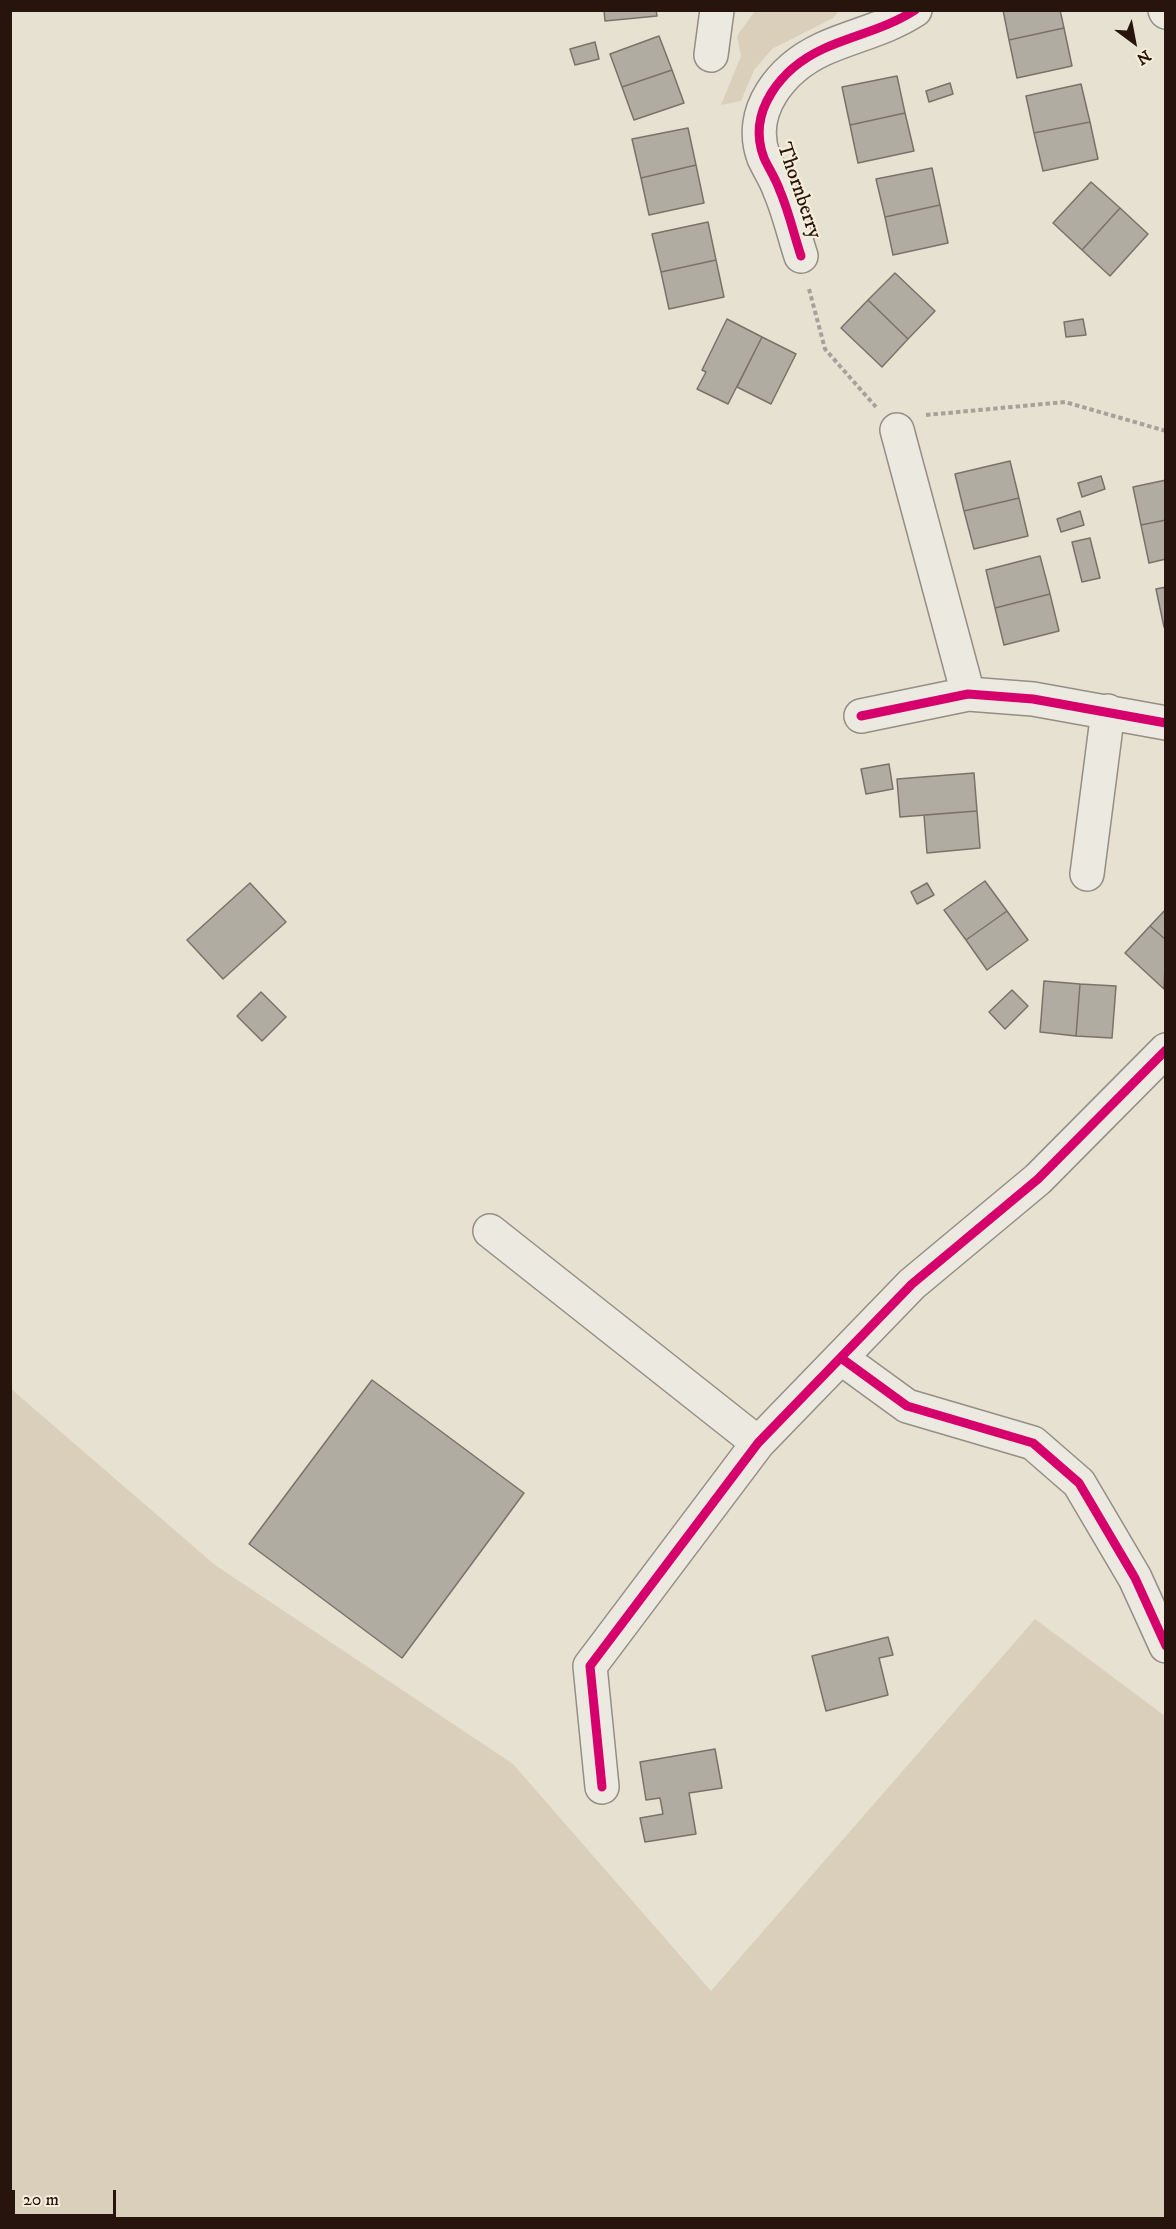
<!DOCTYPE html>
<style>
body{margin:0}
#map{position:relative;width:1176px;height:2229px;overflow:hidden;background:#e7e1d1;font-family:"IM FELL DW Pica",serif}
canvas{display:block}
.frame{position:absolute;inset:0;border:12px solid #27140d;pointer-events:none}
.north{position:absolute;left:1104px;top:12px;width:60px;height:60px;-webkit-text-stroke:4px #f6eedb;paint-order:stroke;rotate:148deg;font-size:16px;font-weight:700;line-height:24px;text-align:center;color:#27140d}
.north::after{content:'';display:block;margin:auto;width:21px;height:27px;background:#27140d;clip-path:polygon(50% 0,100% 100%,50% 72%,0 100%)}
.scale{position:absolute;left:12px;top:2190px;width:104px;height:27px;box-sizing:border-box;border:3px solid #27140d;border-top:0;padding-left:8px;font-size:18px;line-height:21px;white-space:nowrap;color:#27140d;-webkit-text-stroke:4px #f6eedb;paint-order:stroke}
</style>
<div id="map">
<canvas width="1176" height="2229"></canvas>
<div class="frame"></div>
<div class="north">N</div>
<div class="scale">20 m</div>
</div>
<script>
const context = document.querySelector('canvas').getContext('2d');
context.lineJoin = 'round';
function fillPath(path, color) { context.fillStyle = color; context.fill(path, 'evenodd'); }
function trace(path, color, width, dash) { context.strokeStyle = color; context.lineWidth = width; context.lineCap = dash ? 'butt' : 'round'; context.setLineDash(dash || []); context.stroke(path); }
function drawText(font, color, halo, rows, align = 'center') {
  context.font = font + ' "IM FELL DW Pica",serif'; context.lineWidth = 4.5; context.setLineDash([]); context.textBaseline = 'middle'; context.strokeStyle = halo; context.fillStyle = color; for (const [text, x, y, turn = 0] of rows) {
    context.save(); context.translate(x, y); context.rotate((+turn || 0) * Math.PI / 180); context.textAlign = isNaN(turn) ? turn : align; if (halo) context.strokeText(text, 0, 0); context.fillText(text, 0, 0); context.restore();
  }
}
fillPath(new Path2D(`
 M 755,11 L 839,11 L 833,18 L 772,49 L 754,70 L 741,101 L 721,105 L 741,56 L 737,36 Z
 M 10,1388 L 215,1565 L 513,1764 L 711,1991 L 1035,1619 L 1165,1716 L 1165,2218 L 11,2218 Z`), '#dacfba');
const building = new Path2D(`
 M 604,10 L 656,10 L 657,16 L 605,21 Z
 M 1003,10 L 1060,10 L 1064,28 L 1009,40 Z
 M 1064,28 L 1072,66 L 1017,78 L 1009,40 Z
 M 659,36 L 672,70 L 622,87 L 610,54 Z
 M 595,42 L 599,59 L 575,65 L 570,49 Z
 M 672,70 L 684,103 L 634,120 L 622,87 Z
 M 897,76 L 905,113 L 850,125 L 842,87 Z
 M 950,83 L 953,94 L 929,102 L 926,91 Z
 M 1081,84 L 1090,122 L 1034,133 L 1026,96 Z
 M 905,113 L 914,151 L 858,163 L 850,125 Z
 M 1090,122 L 1098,159 L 1043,171 L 1034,133 Z
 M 688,128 L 696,165 L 641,178 L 632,139 Z
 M 696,165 L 704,203 L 649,215 L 641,178 Z
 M 932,168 L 940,205 L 885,217 L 876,179 Z
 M 1091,182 L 1120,208 L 1082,250 L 1053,223 Z
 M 940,205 L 948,243 L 893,255 L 885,217 Z
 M 1120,208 L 1148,234 L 1110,276 L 1082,250 Z
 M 708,222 L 716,260 L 661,272 L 652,234 Z
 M 716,260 L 724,297 L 669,309 L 661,272 Z
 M 895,273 L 935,311 L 908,339 L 868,300 Z
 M 868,300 L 908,339 L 882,367 L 841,328 Z
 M 727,319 L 762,337 L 728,404 L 697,389 L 706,372 L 702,370 Z
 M 1083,319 L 1086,335 L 1066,337 L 1064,322 Z
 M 762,337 L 796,354 L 771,404 L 737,387 Z
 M 1010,461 L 1019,498 L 964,511 L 955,474 Z
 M 1101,476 L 1105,489 L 1082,497 L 1078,483 Z
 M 1166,480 L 1166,520 L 1141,525 L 1133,487 Z
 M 1019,498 L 1028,536 L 974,549 L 964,511 Z
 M 1080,511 L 1084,525 L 1061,532 L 1057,519 Z
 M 1166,520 L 1166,559 L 1149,563 L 1141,525 Z
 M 1090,538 L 1100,578 L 1082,582 L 1072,542 Z
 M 1040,556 L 1050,594 L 995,608 L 986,570 Z
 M 1166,587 L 1166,627 L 1164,627 L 1156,589 Z
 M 1050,594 L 1059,631 L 1004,645 L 995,608 Z
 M 889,764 L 893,789 L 866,794 L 861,769 Z
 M 974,773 L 977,811 L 900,817 L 897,779 Z
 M 977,811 L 980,848 L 927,853 L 924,815 Z
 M 985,881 L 1007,911 L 966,940 L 944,910 Z
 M 250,883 L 286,922 L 223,979 L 187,940 Z
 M 927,883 L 934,895 L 917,904 L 911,892 Z
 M 1166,909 L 1166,940 L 1150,926 Z
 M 1007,911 L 1028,940 L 987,970 L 966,940 Z
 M 1150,926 L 1166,940 L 1164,989 L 1125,953 Z
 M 1044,981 L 1080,984 L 1076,1036 L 1040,1032 Z
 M 1080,984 L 1116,986 L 1112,1038 L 1076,1036 Z
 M 1012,990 L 1028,1006 L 1005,1029 L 989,1012 Z
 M 261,992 L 286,1017 L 262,1041 L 237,1016 Z
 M 372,1380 L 524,1493 L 402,1658 L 249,1544 Z
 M 888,1637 L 893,1655 L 879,1658 L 888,1695 L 826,1711 L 812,1656 Z
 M 715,1749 L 722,1788 L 689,1793 L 696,1834 L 645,1842 L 640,1818 L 663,1814 L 660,1798 L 646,1800 L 640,1762 Z`);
fillPath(building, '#b1aca1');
trace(building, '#79726a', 1.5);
const street = new Path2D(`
 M 1165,10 L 1166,12
 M 711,55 L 717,10
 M 801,256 C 794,235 789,212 780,191 C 776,179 769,169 764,158 C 746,111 782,68 823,49 C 854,35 886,29 915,10
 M 897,430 L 968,694
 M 861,716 L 968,694 L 1033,699 L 1166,723
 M 1087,874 L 1108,711
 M 490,1231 L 758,1443
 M 841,1358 L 907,1406 L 1033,1443 L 1079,1483 L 1135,1578 L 1166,1646
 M 602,1787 L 590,1666 L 758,1443 L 912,1284 L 1038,1179 L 1166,1050`);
trace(street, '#948e85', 36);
trace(new Path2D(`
 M 809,289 L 825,349 L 876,407
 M 926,415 L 1065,402 L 1166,431`), '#a6a19b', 4, [4.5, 3]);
trace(street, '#ece9e1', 33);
trace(new Path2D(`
 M 801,256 C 794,235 789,212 780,191 C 776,179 769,169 764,158 C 746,111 782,68 823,49 C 854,35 886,29 915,10
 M 861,716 L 968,694 L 1033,699 L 1166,723
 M 841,1358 L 907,1406 L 1033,1443 L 1079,1483 L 1135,1578 L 1166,1646
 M 602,1787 L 590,1666 L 758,1443 L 912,1284 L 1038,1179 L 1166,1050`), '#d6006c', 9);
drawText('21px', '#27140d', '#f6eedb', [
 ["Thornberry",798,191,71]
]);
</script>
